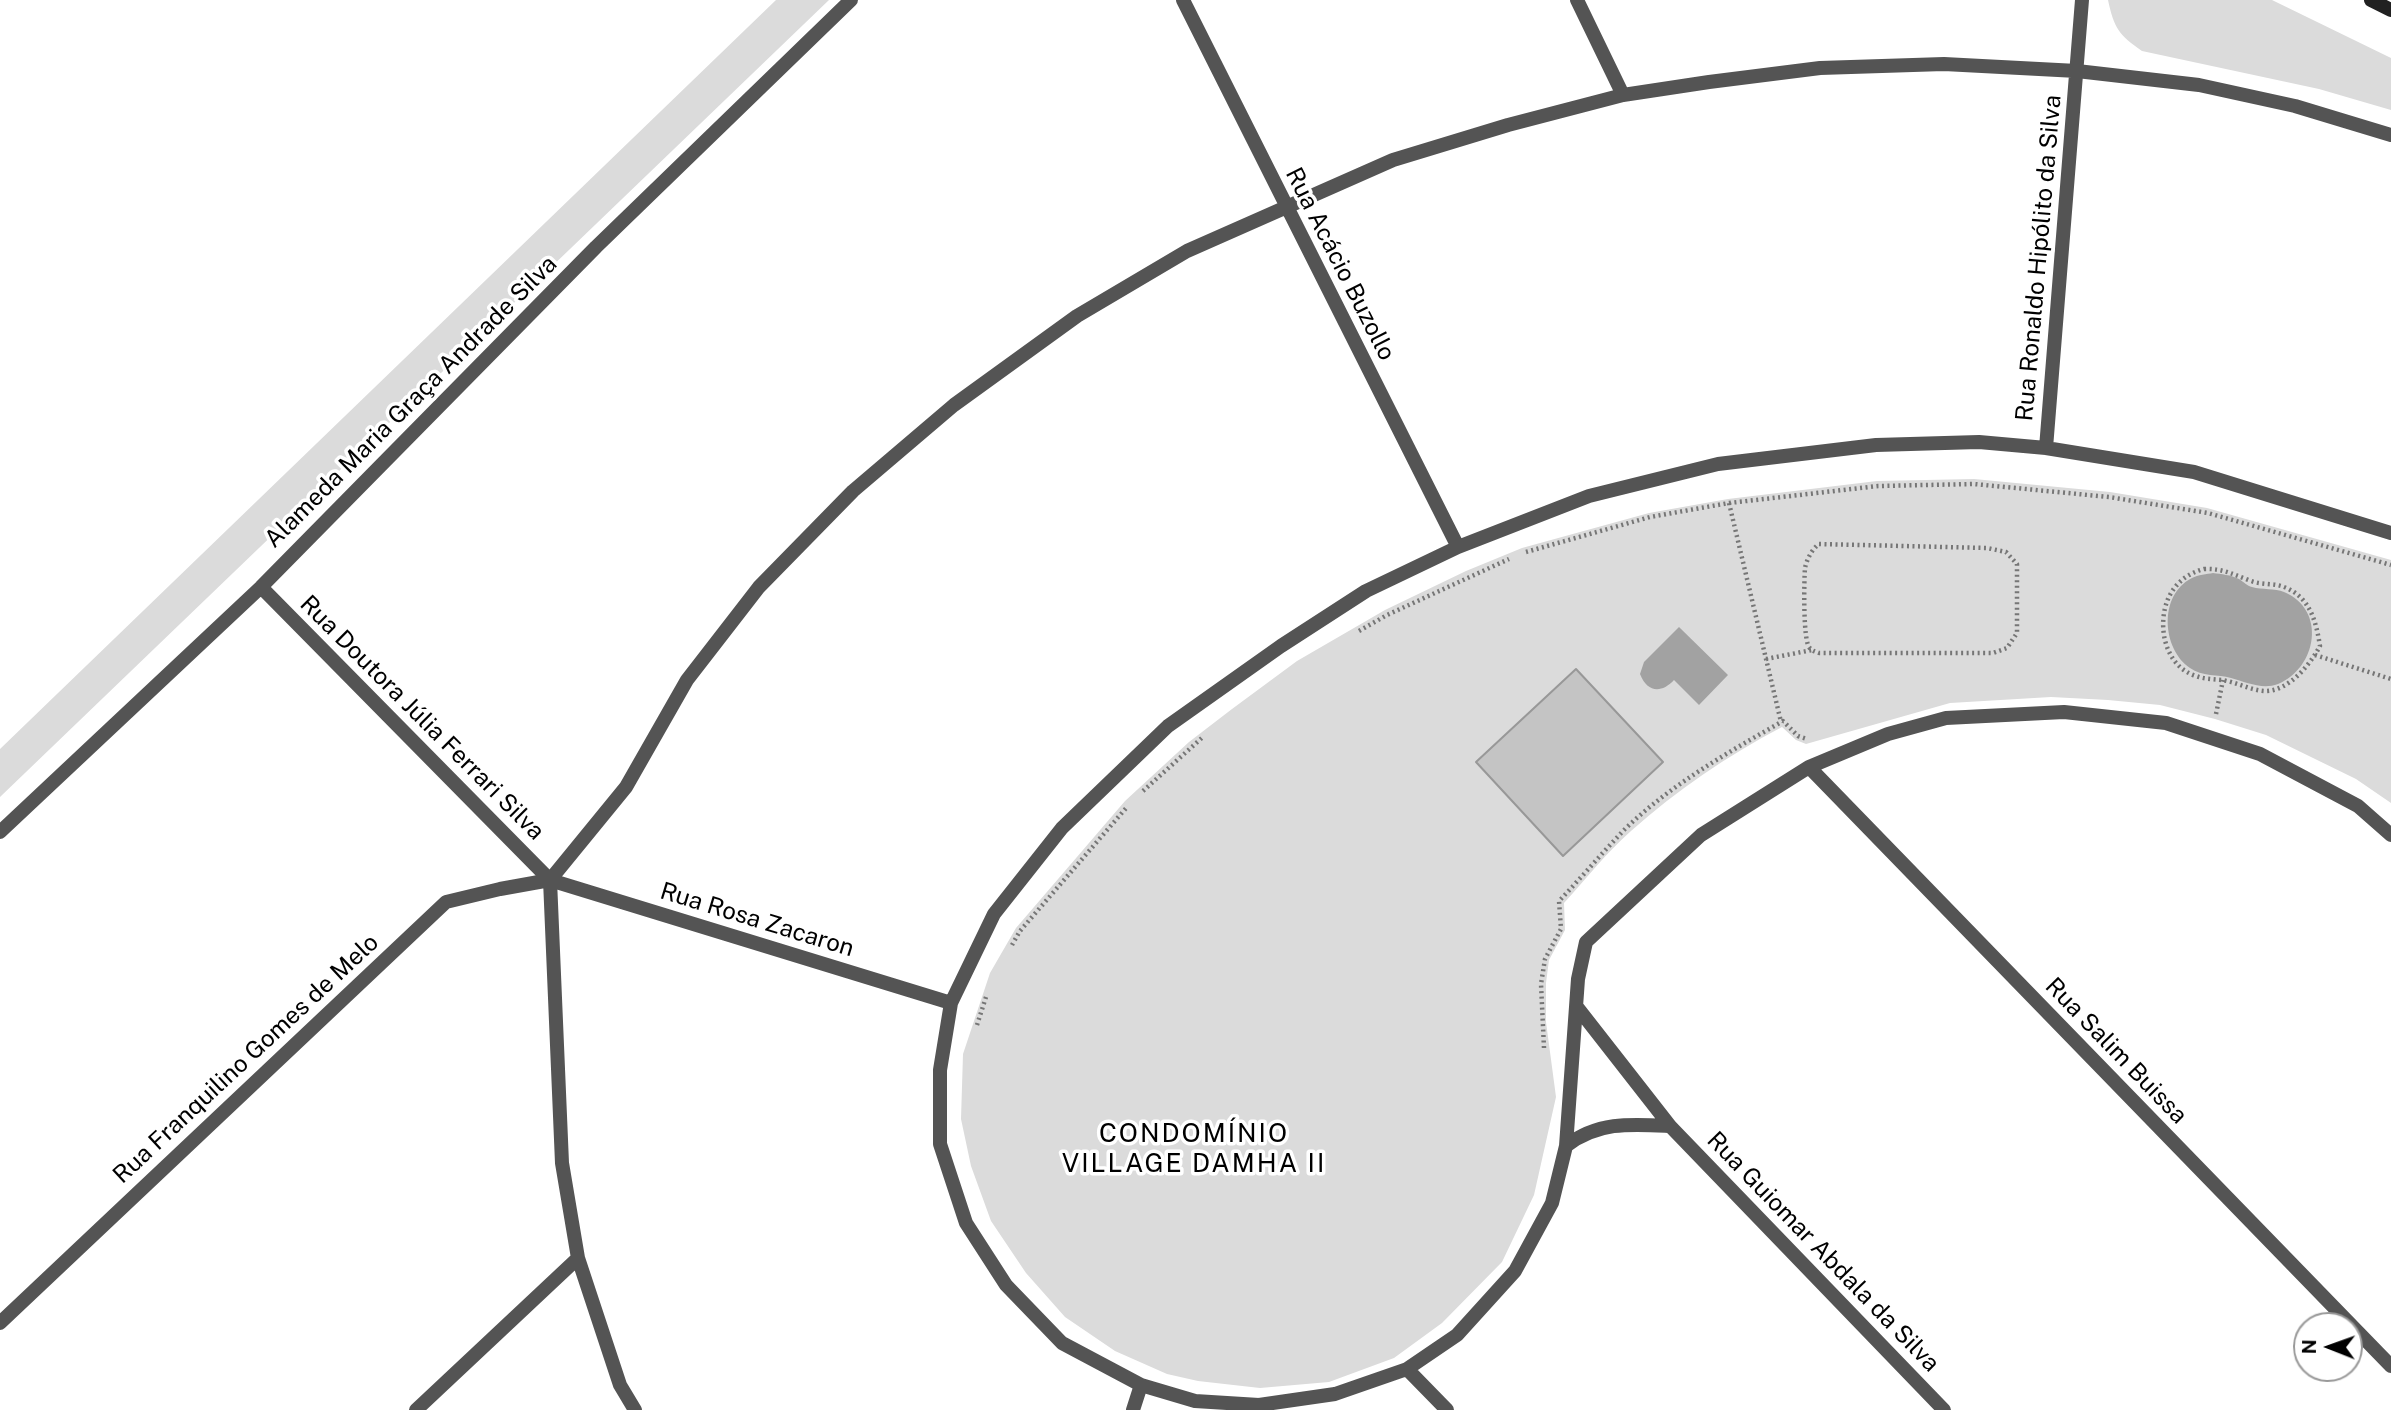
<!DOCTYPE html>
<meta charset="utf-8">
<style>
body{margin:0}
#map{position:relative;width:2391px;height:1410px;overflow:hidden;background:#fff;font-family:"Public Sans",sans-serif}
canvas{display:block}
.north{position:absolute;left:2293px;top:1312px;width:70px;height:70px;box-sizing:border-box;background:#fff;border:2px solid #999;border-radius:50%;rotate:271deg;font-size:19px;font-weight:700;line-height:28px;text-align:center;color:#000}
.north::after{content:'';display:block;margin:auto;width:24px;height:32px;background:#000;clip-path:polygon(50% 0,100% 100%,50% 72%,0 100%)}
</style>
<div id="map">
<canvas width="2391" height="1410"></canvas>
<div class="north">N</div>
</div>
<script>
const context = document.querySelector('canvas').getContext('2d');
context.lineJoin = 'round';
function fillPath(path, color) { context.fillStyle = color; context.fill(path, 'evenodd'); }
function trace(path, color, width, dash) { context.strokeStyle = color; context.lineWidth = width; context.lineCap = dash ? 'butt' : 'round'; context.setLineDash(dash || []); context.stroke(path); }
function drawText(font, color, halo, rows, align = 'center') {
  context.font = font + ' "Public Sans",sans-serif'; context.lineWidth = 7; context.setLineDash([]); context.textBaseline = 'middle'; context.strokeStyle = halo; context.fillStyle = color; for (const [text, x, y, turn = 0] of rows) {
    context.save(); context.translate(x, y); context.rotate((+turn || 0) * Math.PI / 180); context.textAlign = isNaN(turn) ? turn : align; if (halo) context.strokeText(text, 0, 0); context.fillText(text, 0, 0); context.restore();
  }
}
fillPath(new Path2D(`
 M 776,0 L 829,0 L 0,797 L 0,749 Z
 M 2108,0 L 2272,0 L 2391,58 L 2391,110 L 2319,89 L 2142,51 C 2119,35 2114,28 2108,0 Z
 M 1974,479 L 2110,492 L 2207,508 L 2391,560 L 2391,803 L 2356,779 L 2266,735 L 2215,719 L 2160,705 L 2108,700 L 2051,697 L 1950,703 L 1806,744 L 1796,740 L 1782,727 C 1727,756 1677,790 1631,831 C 1606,853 1586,879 1564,903 L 1565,930 L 1549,960 L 1546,983 L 1546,1022 L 1556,1097 L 1534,1195 L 1502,1262 L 1442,1323 L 1394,1358 L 1329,1382 L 1260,1388 L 1198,1381 L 1167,1374 L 1115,1351 L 1065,1317 L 1026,1273 L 991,1221 L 971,1166 L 961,1119 L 963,1054 L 990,973 L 1016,928 L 1125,801 L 1189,742 L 1232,709 L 1297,661 L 1385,610 L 1466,571 L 1522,548 L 1649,513 L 1728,499 L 1877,481 Z`), '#dbdbdb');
fillPath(new Path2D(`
 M 2213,573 C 2221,574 2231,575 2239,579 C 2244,582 2247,586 2252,587 C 2262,590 2275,588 2284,592 C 2327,610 2317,668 2278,684 C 2262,690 2246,682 2231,678 C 2218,674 2202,677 2190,668 C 2162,649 2158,595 2192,578 C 2198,575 2207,574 2213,573 Z
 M 1679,627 L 1728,675 L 1699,705 L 1674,680 C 1661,694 1647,692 1640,674 L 1644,662 Z`), '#a2a2a2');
const building = new Path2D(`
 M 1576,669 L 1663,762 L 1563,856 L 1476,762 Z`);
fillPath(building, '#c4c4c4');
trace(building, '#989898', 2);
trace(new Path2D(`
 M 1729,503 L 1781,722
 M 1819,544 L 1987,548 L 2006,552 L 2017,564 L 2017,633 L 2007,648 L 1993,653 L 1819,653 C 1814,651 1812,651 1809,647 C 1803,638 1804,581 1805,568 C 1807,559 1812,549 1819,544 Z
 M 1526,552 L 1650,517 L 1729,503 L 1878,486 L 1974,484 L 2109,497 L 2208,513 L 2391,565
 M 2204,569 C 2222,568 2235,575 2251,581 C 2262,585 2274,583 2284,587 C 2310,597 2316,621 2320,646 C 2310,665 2288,692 2264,691 C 2250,690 2236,682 2222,680 C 2213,679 2204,679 2196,676 C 2164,666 2157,625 2168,599 C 2175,583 2188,573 2204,569 Z
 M 1359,631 L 1387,615 L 1509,559
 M 2315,655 L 2391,679
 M 1766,659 L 1812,650
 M 2216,714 L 2223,680
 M 1143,791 L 1204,736
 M 1012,945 L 1020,931 L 1127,807
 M 977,1025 L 986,997
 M 1544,1048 L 1541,984 L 1545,959 L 1561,929 L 1559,901 C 1581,878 1602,853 1624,830 C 1670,785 1727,753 1783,721 L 1798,736 L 1807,739`), '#767676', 4.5, [2, 3.5]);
trace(new Path2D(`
 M 1183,0 L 1458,547
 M 1577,0 L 1623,95
 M 2046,448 L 2082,0
 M 2391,533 L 2194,472 L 2046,448 L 1979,442 L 1876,445 L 1718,464 L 1589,496 L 1458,547 L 1366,591 L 1281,646 L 1168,726 L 1062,828 L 994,914 L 951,1003 L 940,1070 L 940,1144 L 966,1223 L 1006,1285 L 1062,1343 L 1141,1385 L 1195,1401 L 1259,1405 L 1335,1394 L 1407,1369 L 1457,1335 L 1515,1271 L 1552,1203 L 1566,1146 L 1578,979 L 1586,942 L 1701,835 L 1809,767 L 1888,734 L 1946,718 L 2064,712 L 2166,723 L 2260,754 L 2358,806 L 2391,835
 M 261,587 L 550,880
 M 1809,767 L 2391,1366
 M 0,832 L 261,587 L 596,247 L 851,0
 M 550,880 L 626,787 L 687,680 L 759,587 L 853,491 L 954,405 L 1077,316 L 1187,251 L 1393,160 L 1508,125 L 1623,95 L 1709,82 L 1820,68 L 1944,64 L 2077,71 L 2199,85 L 2295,106 L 2391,135
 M 550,880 L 562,1163 L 578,1258 L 620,1385 L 635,1410
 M 1577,1007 L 1670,1126 L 1944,1410
 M 1566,1146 C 1598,1121 1632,1124 1670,1126
 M 0,1323 L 446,902 L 500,889 L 550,880 L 951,1003
 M 1407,1369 L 1447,1410
 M 416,1410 L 578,1258
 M 1133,1410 L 1141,1385`), '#545454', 14);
trace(new Path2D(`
 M 2371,0 L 2391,10`), '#212121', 14);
drawText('24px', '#000', '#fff', [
 ["Rua Ronaldo Hipólito da Silva",2039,258,-85],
 ["Rua Acácio Buzollo",1340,264,63],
 ["Alameda Maria Graça Andrade Silva",411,402,-45],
 ["Rua Doutora Júlia Ferrari Silva",422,718,45],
 ["Rua Rosa Zacaron",757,920,17],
 ["Rua Salim Buissa",2116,1051,46],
 ["Rua Franquilino Gomes de Melo",246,1059,-43],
 ["Rua Guiomar Abdala da Silva",1823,1252,46]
]);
context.letterSpacing = '2px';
drawText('26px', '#000', '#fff', [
 ["CONDOMÍNIO",1194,1134],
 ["VILLAGE DAMHA II",1194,1164]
]);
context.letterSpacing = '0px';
</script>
